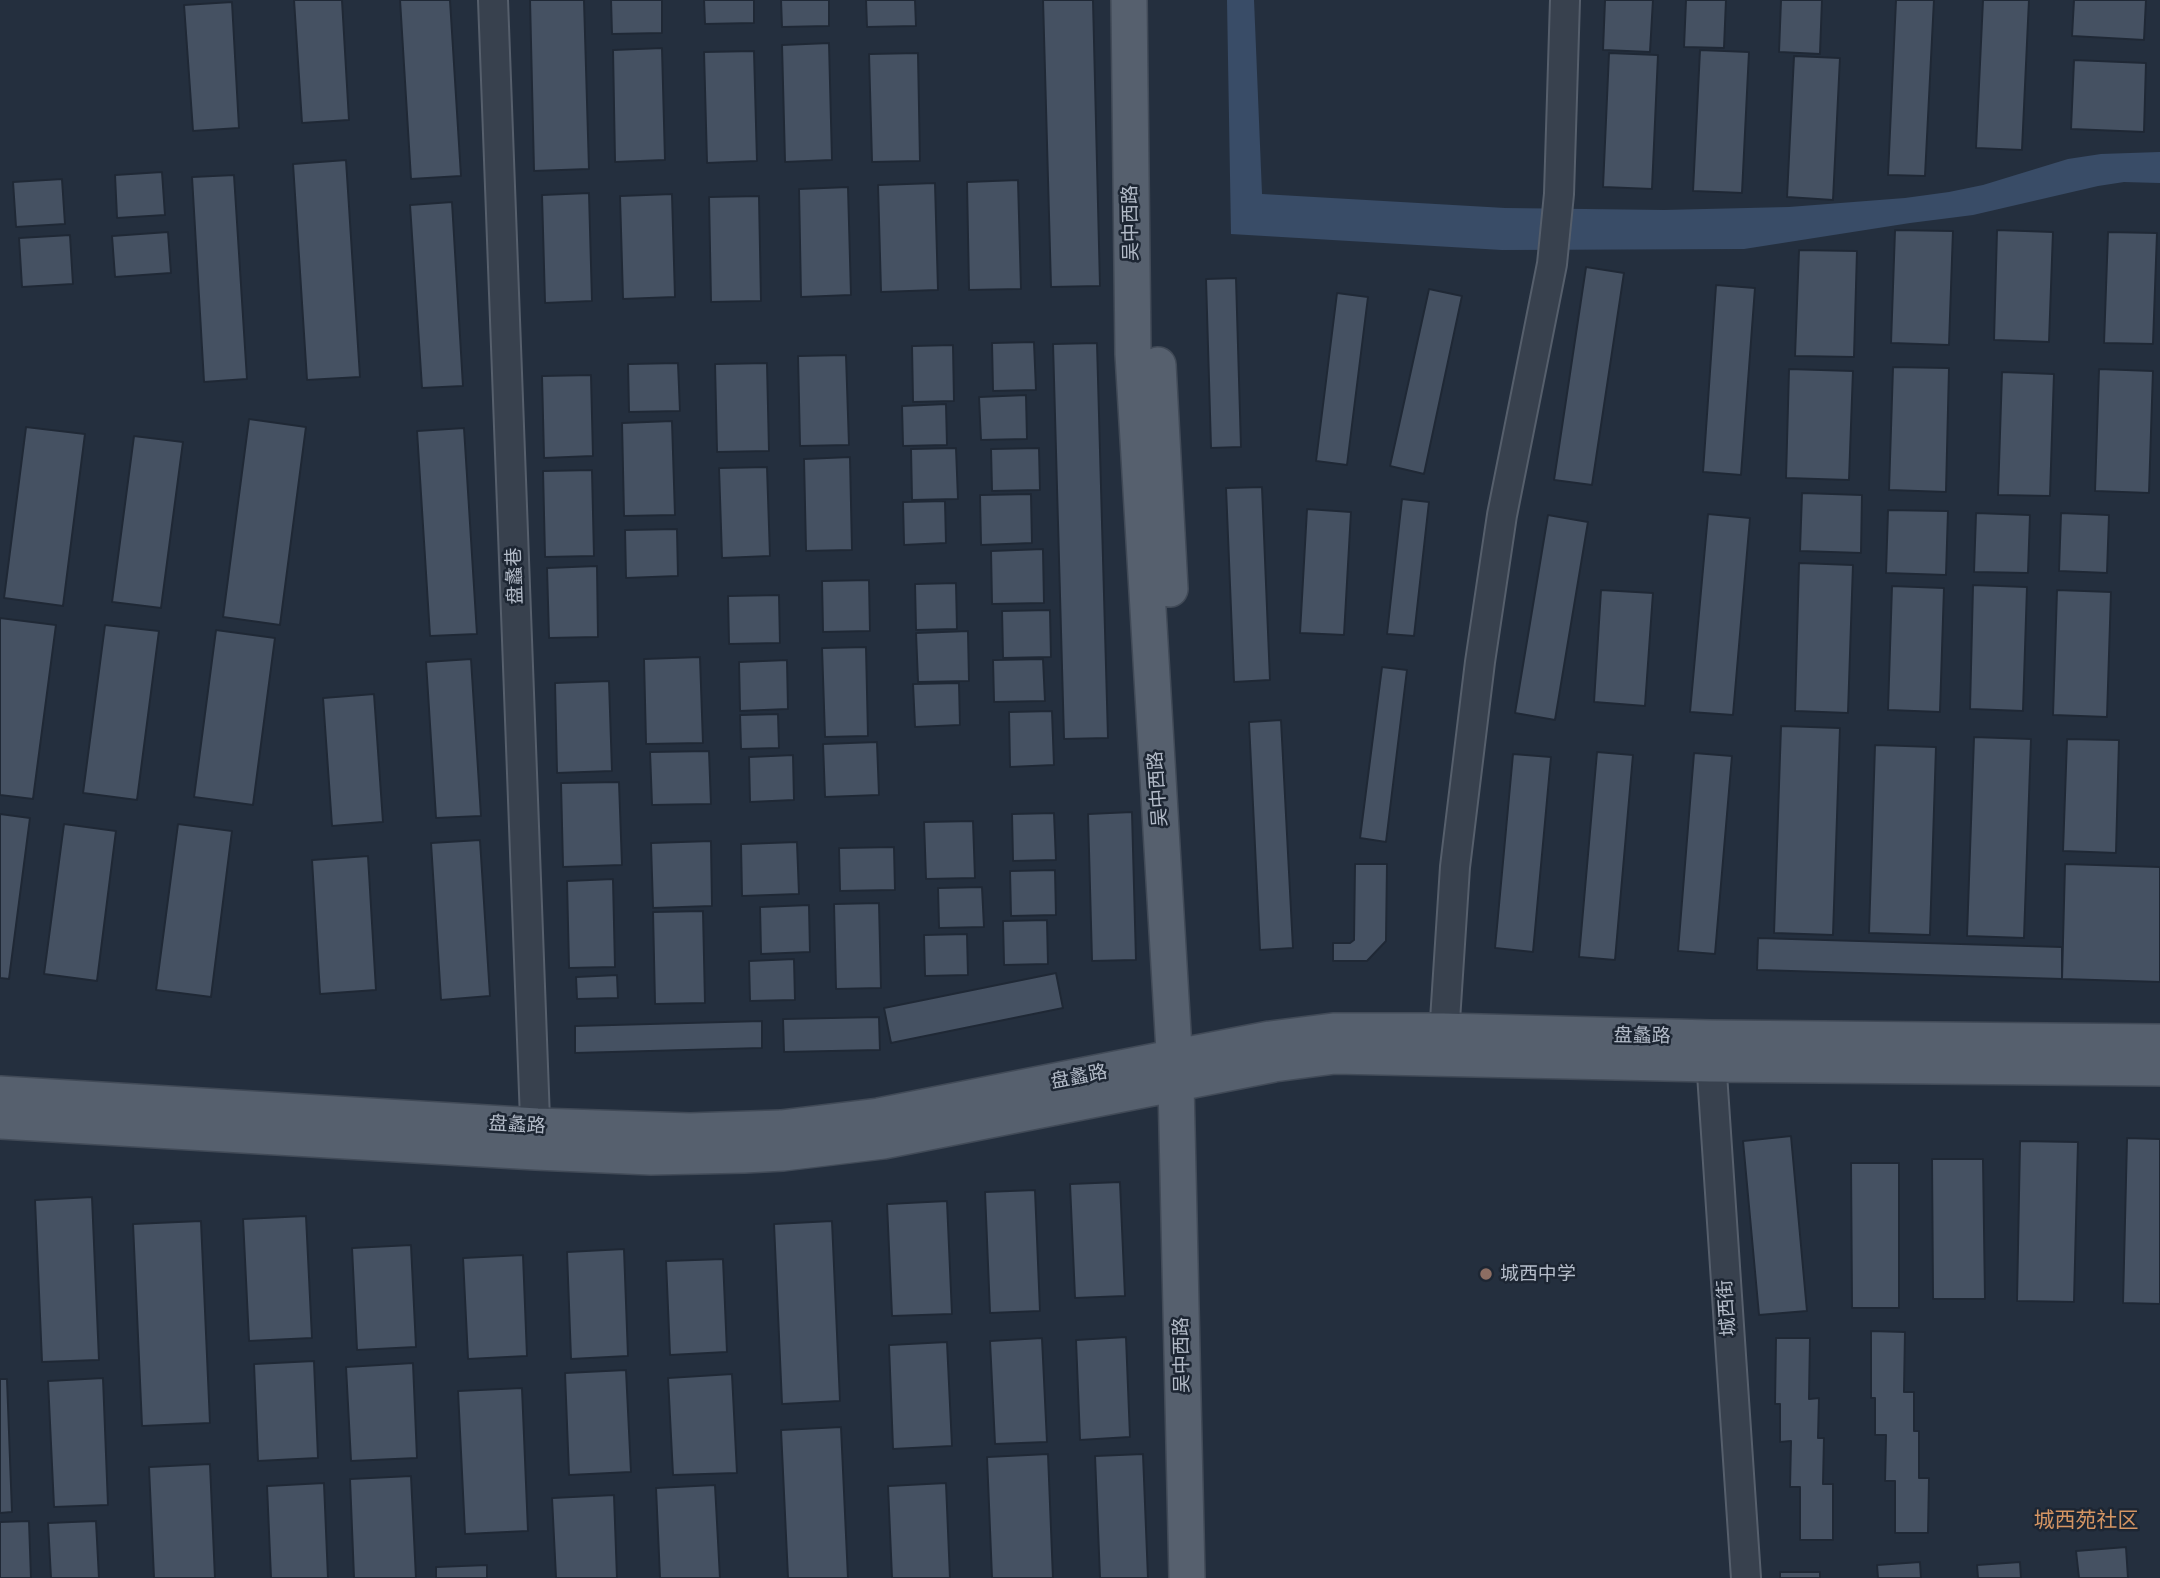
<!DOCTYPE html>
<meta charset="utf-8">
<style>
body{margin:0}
canvas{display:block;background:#242f3e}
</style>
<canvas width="2160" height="1578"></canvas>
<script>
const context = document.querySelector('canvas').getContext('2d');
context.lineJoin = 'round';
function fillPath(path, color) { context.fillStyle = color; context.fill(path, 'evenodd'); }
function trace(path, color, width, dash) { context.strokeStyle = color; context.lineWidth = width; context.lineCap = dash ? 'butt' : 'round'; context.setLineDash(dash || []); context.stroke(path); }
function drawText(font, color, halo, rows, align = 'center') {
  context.font = font + ' Quicksand,"Noto Sans SC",sans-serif'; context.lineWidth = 5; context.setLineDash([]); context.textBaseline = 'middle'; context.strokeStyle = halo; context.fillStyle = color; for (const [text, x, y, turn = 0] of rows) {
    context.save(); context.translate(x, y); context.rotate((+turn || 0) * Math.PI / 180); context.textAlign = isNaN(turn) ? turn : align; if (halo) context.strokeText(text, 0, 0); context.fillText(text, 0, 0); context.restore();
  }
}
fillPath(new Path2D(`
 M 1227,0 L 1254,0 L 1262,194 L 1505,208 L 1664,210 L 1789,207 L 1905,198 L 1949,192 L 1983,185 L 2068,159 L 2101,154 L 2160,152 L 2160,183 L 2124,182 L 2098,186 L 1973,215 L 1910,223 L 1744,249 L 1502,250 L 1231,234 Z`), '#394c67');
const building = new Path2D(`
 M 294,0 L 342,0 L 349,120 L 302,123 Z
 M 400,0 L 450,0 L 461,176 L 411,179 Z
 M 530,0 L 584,0 L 589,169 L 534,171 Z
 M 611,0 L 662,0 L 662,33 L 612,34 Z
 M 704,0 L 754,0 L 754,23 L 705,24 Z
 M 781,0 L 829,0 L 829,26 L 782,27 Z
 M 866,0 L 915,0 L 916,26 L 867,27 Z
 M 1043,0 L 1093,0 L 1100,286 L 1051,287 Z
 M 1605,0 L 1653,0 L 1650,52 L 1603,50 Z
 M 1686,0 L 1726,0 L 1724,48 L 1684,47 Z
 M 1781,0 L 1822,0 L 1820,54 L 1779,52 Z
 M 1896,0 L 1934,0 L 1925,176 L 1888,175 Z
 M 1983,0 L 2029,0 L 2022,150 L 1976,148 Z
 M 2074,0 L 2146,0 L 2144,40 L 2072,36 Z
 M 232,2 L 239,128 L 193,131 L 184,5 Z
 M 829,43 L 832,160 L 785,162 L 782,45 Z
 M 662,48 L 665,160 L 615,162 L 613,50 Z
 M 1700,50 L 1749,52 L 1742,193 L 1693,191 Z
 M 754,51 L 757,161 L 707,163 L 704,52 Z
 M 918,53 L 920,161 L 872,162 L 869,54 Z
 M 1609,53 L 1658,55 L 1652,189 L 1603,187 Z
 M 1794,56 L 1840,58 L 1833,200 L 1787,197 Z
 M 2074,60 L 2146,63 L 2144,132 L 2071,129 Z
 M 346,160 L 360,377 L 307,380 L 293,164 Z
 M 162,172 L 165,215 L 117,218 L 115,175 Z
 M 234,175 L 247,379 L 204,382 L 192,177 Z
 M 62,179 L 65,224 L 16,227 L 13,182 Z
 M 1018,180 L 1021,289 L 969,290 L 967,182 Z
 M 935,183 L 938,290 L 881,292 L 878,185 Z
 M 848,187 L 851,295 L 801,297 L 799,189 Z
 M 589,193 L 592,301 L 545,303 L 542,195 Z
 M 672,194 L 675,297 L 623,299 L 620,196 Z
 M 759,196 L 761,301 L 711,302 L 709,197 Z
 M 452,202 L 463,386 L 422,388 L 410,205 Z
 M 1895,230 L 1953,231 L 1949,345 L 1891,343 Z
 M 1997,230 L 2053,232 L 2049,342 L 1994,340 Z
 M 168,232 L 171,273 L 115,277 L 112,236 Z
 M 2108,232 L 2157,233 L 2153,344 L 2104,343 Z
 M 70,235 L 73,284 L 22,287 L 19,238 Z
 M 1799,250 L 1857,251 L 1854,357 L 1795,356 Z
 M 1586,267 L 1624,273 L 1592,485 L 1554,480 Z
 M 1236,278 L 1241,447 L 1211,448 L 1206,279 Z
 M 1716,285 L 1755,288 L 1741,475 L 1703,472 Z
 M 1429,289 L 1462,296 L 1424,474 L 1390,466 Z
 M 1337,293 L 1368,297 L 1347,465 L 1316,461 Z
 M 1034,342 L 1036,390 L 993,391 L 992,343 Z
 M 1097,343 L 1108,738 L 1064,739 L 1053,344 Z
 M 953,345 L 954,401 L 913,402 L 912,346 Z
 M 846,355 L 849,445 L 800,446 L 798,356 Z
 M 678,363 L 680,411 L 629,412 L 628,364 Z
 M 767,363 L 769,451 L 717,452 L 715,364 Z
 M 1893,367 L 1949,368 L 1946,492 L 1889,490 Z
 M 1789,369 L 1853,371 L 1849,480 L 1786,478 Z
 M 2099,369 L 2153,371 L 2149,493 L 2095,491 Z
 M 2002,372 L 2054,374 L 2050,496 L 1998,495 Z
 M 591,375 L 593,456 L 544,458 L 542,376 Z
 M 1026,395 L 1027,439 L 981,440 L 979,397 Z
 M 946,404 L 947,445 L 903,446 L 902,406 Z
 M 249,419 L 306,427 L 280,625 L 223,617 Z
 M 672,421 L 675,515 L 624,516 L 622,423 Z
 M 26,427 L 85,434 L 63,606 L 4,598 Z
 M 464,428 L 477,634 L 430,636 L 417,431 Z
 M 134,436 L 183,442 L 161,608 L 112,602 Z
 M 956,448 L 958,499 L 912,500 L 911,449 Z
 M 1039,448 L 1040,490 L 992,491 L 991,449 Z
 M 850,457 L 852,550 L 806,551 L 804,459 Z
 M 767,467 L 770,556 L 722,558 L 719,468 Z
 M 592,470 L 594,556 L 545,557 L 543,471 Z
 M 1262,487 L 1270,680 L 1234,682 L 1226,488 Z
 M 1802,493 L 1862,495 L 1861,553 L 1800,551 Z
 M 1031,494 L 1032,543 L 981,545 L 980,495 Z
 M 1402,499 L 1429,502 L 1414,636 L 1387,634 Z
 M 945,501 L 946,543 L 904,545 L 903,502 Z
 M 1307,509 L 1351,512 L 1344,635 L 1300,633 Z
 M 1888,510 L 1948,511 L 1946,575 L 1886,573 Z
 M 1976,513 L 2030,515 L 2028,573 L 1974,572 Z
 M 2061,513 L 2109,515 L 2107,573 L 2059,571 Z
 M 1708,514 L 1750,518 L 1733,715 L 1690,712 Z
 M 1548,515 L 1588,522 L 1555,720 L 1515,713 Z
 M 677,529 L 678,576 L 626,578 L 625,530 Z
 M 1043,549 L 1044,603 L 992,604 L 991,551 Z
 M 1799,563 L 1853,565 L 1848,713 L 1795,711 Z
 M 597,566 L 598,637 L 549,638 L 547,568 Z
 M 869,580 L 870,631 L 823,632 L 822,581 Z
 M 956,583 L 957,629 L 916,630 L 915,584 Z
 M 1973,585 L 2027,587 L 2023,711 L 1970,709 Z
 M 1892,586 L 1944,588 L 1940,712 L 1888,710 Z
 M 1601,590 L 1653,593 L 1645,706 L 1594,702 Z
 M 2057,590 L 2111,592 L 2107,717 L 2053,715 Z
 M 779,595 L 780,643 L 729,644 L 728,596 Z
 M 1050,610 L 1051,657 L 1003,658 L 1002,611 Z
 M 0,618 L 56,625 L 33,799 L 0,795 Z
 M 105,625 L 159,631 L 137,800 L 83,793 Z
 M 216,630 L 275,638 L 253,805 L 194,797 Z
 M 968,631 L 969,681 L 918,682 L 916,633 Z
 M 866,647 L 868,736 L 825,737 L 822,648 Z
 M 700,657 L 703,743 L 646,744 L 644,659 Z
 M 471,659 L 481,816 L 436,818 L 426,662 Z
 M 1043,659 L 1045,701 L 994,702 L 993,660 Z
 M 787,660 L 788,709 L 740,711 L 739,662 Z
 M 1382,667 L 1407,670 L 1386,842 L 1360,838 Z
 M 609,681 L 612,771 L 557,773 L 555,683 Z
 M 959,683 L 960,725 L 915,727 L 913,684 Z
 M 374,694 L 383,822 L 332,826 L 323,698 Z
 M 1052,711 L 1054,765 L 1010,767 L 1009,712 Z
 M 778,714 L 779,748 L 741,749 L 740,715 Z
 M 1281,720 L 1293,948 L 1260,950 L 1249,722 Z
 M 1781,726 L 1840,728 L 1833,935 L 1774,933 Z
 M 1974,737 L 2031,739 L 2024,938 L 1967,936 Z
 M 2067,739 L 2119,740 L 2116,853 L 2063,851 Z
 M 877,742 L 879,795 L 825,797 L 823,744 Z
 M 1875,745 L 1936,747 L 1930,935 L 1869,933 Z
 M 709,751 L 711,804 L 652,805 L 650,752 Z
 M 1597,752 L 1633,755 L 1615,960 L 1579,957 Z
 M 1694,753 L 1732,756 L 1715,954 L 1678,951 Z
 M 1513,754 L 1551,757 L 1533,952 L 1495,948 Z
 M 793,755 L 794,800 L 750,802 L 749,757 Z
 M 619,782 L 622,865 L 563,867 L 561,783 Z
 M 1132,812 L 1136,960 L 1092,961 L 1088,814 Z
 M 1054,813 L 1056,860 L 1013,861 L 1012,814 Z
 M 0,814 L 30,818 L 9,979 L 0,978 Z
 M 973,821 L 975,878 L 926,879 L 924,822 Z
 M 64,824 L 116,831 L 97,981 L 44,974 Z
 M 178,824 L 232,831 L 211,997 L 156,990 Z
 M 480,840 L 490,996 L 441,1000 L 431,843 Z
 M 711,841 L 712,906 L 653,908 L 651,843 Z
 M 797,842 L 799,894 L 742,896 L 741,844 Z
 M 894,847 L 895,890 L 840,891 L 839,848 Z
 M 368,856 L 376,990 L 320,994 L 312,860 Z
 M 1355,864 L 1387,864 L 1386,941 L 1367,961 L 1333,961 L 1333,943 L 1350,943 L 1354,940 Z
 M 2065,864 L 2160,867 L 2160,982 L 2062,979 Z
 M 1055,870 L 1056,915 L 1011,916 L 1010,871 Z
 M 613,879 L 615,967 L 569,968 L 567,881 Z
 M 982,887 L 984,927 L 939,928 L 938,888 Z
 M 879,903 L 881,988 L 836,989 L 834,904 Z
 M 809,905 L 810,952 L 761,954 L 760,907 Z
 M 703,911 L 705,1003 L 655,1004 L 653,912 Z
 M 1047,920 L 1048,964 L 1004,965 L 1003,921 Z
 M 967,934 L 968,975 L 925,976 L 924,935 Z
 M 1758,938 L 2062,947 L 2062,979 L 1757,970 Z
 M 794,959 L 795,1000 L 750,1001 L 749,961 Z
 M 1056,973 L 1063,1008 L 891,1043 L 884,1008 Z
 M 617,975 L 618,998 L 577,999 L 576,977 Z
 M 879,1017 L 880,1050 L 784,1052 L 783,1019 Z
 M 762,1021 L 762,1048 L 575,1053 L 575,1026 Z
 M 1791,1136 L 1807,1311 L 1759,1315 L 1743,1141 Z
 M 2127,1138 L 2160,1139 L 2160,1304 L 2123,1303 Z
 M 2020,1141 L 2078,1142 L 2074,1302 L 2017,1301 Z
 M 1932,1159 L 1983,1159 L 1985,1299 L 1933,1299 Z
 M 1851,1163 L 1899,1163 L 1899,1308 L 1852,1308 Z
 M 1120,1182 L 1125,1296 L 1075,1298 L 1070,1184 Z
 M 1035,1190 L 1040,1311 L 990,1313 L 985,1192 Z
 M 92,1197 L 99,1360 L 42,1362 L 35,1200 Z
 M 947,1201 L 952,1314 L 892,1316 L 887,1204 Z
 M 306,1216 L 312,1338 L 249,1341 L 243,1219 Z
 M 201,1221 L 210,1423 L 142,1426 L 133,1224 Z
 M 832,1221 L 840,1401 L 782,1404 L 774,1224 Z
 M 411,1245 L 416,1347 L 357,1350 L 352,1248 Z
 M 624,1249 L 628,1356 L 571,1359 L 567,1252 Z
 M 523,1255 L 527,1356 L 468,1359 L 463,1258 Z
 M 723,1259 L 727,1352 L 670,1355 L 666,1261 Z
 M 1871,1331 L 1905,1332 L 1904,1392 L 1914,1392 L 1914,1431 L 1919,1431 L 1919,1478 L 1929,1478 L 1928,1533 L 1895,1533 L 1895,1481 L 1885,1481 L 1886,1435 L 1875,1435 L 1875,1398 L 1871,1398 Z
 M 1126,1337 L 1130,1437 L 1080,1440 L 1076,1340 Z
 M 1042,1338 L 1047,1442 L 995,1444 L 990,1341 Z
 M 1776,1338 L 1810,1338 L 1809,1399 L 1819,1398 L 1818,1438 L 1824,1438 L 1823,1484 L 1833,1484 L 1833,1540 L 1800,1540 L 1800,1487 L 1790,1487 L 1791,1441 L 1780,1442 L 1780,1404 L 1775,1404 Z
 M 947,1342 L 952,1446 L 893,1449 L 889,1345 Z
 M 314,1361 L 318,1458 L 258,1461 L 254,1364 Z
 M 413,1363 L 417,1458 L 351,1461 L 346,1367 Z
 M 626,1370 L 631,1472 L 569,1475 L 565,1373 Z
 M 732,1374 L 737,1473 L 673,1475 L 668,1378 Z
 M 103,1378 L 108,1505 L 54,1507 L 48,1381 Z
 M 0,1379 L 7,1379 L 12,1512 L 0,1513 Z
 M 522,1388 L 528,1531 L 465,1534 L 458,1391 Z
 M 841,1427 L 848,1578 L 788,1578 L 781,1430 Z
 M 1048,1454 L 1053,1578 L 992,1578 L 987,1457 Z
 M 1143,1454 L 1148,1578 L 1100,1578 L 1095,1456 Z
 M 210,1464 L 215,1578 L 154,1578 L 149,1467 Z
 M 411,1476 L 416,1578 L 354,1578 L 350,1479 Z
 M 324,1483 L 328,1578 L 271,1578 L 267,1486 Z
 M 946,1483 L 950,1578 L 892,1578 L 888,1486 Z
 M 715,1485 L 720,1578 L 660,1578 L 656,1488 Z
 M 614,1495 L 617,1578 L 556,1578 L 552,1498 Z
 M 29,1521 L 31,1578 L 0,1578 L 0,1522 Z
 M 96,1521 L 99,1578 L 51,1578 L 48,1523 Z
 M 2126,1547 L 2128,1578 L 2079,1578 L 2076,1551 Z
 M 1920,1562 L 1921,1578 L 1878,1578 L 1877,1565 Z
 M 2020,1562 L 2021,1578 L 1978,1578 L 1977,1565 Z
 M 487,1565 L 487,1578 L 436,1578 L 436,1567 Z
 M 1780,1572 L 1820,1572 L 1820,1578 L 1780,1578 Z`);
fillPath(building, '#455162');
trace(building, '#1f2835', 2);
const minor = new Path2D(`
 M 493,0 L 536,1146
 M 1710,1044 L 1746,1578
 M 1443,1051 L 1455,867 L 1480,662 L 1502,515 L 1552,264 L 1559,194 L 1565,0`);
const major = new Path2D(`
 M 1129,0 L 1133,354 L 1176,1084 L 1187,1578
 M 1158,365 L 1170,589
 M 0,1094 L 537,1126 L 690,1131 L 781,1128 L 879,1116 L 1187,1055 L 1270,1039 L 1333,1031 L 1443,1031 L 1710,1038 L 2160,1042
 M 0,1121 L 536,1152 L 651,1157 L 744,1155 L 783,1153 L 883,1141 L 1274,1064 L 1335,1056 L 1710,1064 L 2160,1068`);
trace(minor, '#565f6c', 32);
trace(major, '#414a57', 38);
trace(minor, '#38414e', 28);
trace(major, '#56606e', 35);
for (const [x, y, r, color] of [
 [1486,1274,7,"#8d6e63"]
]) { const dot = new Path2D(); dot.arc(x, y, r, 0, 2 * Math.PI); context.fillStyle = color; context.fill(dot); trace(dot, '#1d2633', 2.5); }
drawText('19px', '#b4bcc9', '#1d2633', [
 ["吴中西路",1131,223,-91],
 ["盘蠡巷",515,576,-92],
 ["吴中西路",1158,789,-94],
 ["盘蠡路",1642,1036,1],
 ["盘蠡路",1079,1077,-11],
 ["盘蠡路",517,1125,3],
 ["城西街",1727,1308,-94],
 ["吴中西路",1182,1355,-91]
]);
drawText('19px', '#b4bcc9', '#1d2633', [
 ["城西中学",1500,1274]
], 'left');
drawText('21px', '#d59563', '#1d2633', [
 ["城西苑社区",2086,1521]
]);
</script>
